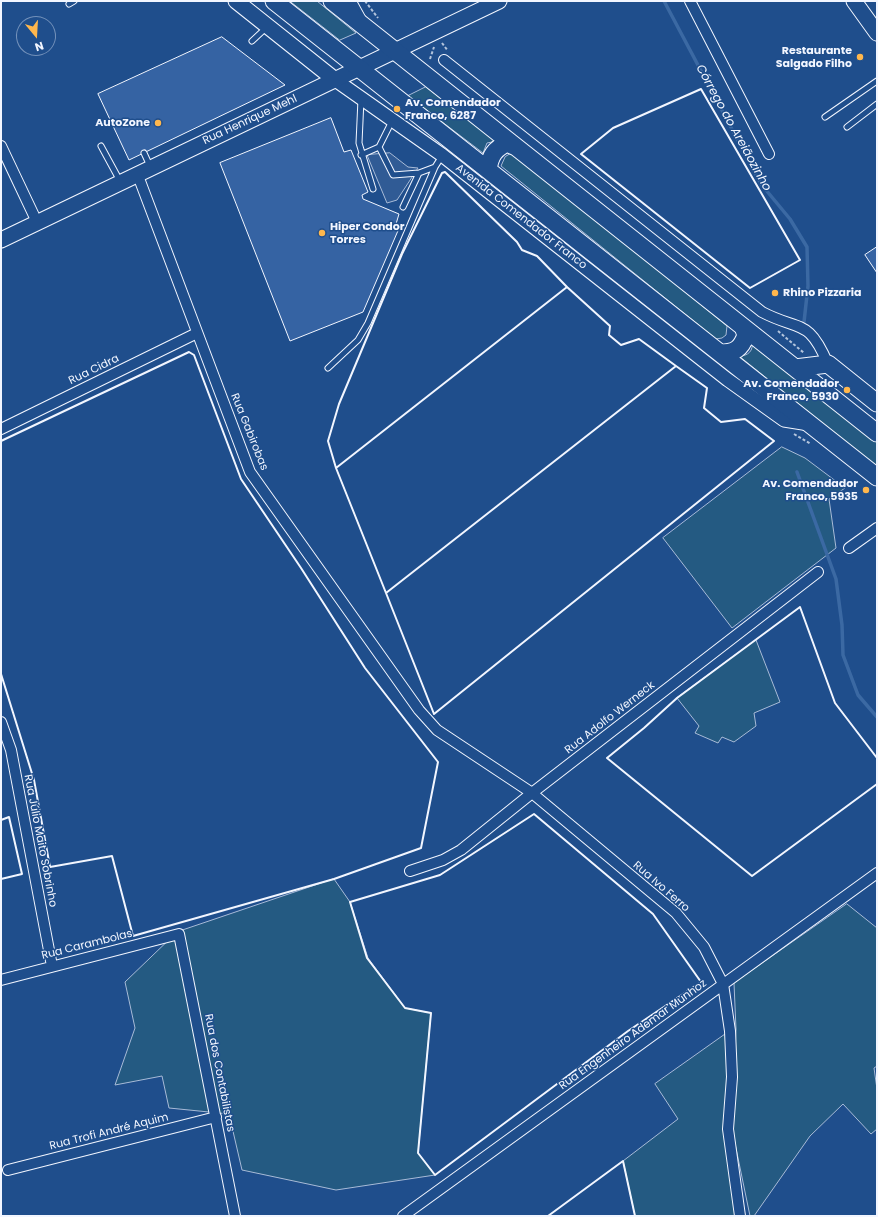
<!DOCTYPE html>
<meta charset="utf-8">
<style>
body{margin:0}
#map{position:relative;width:878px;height:1217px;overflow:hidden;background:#1f4e8c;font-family:Poppins,sans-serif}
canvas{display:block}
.frame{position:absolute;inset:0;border:2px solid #f2f6ff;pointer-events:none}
.north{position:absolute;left:16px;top:16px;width:40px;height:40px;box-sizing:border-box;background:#1f4e8c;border:1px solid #7391ba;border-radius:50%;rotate:162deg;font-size:11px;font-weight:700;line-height:16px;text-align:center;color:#f2f6ff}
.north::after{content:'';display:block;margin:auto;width:14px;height:18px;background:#ffb74d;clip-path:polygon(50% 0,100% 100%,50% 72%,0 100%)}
</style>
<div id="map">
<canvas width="878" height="1217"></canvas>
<div class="frame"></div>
<div class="north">N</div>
</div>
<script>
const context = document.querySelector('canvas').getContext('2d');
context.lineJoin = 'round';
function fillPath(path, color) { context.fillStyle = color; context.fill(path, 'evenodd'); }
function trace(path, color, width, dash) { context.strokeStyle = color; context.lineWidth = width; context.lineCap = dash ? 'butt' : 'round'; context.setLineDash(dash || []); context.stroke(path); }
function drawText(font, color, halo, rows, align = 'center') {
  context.font = font + ' Poppins,sans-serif'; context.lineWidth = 3; context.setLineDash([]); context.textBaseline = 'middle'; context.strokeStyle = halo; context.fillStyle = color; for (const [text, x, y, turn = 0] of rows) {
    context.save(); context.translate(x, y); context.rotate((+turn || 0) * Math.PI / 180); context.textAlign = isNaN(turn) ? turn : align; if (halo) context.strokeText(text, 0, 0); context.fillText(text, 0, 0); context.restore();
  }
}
const green = new Path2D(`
 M 290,1 L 317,1 L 356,33 L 340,40 Z
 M 426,87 L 497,141 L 487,143 L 483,153 L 408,96 Z
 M 510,154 L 515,154 L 727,326 L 726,335 L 722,338 L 716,339 L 501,166 L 505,157 Z
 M 752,341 L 877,441 L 877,467 L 739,356 C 748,356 754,351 752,341 Z
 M 782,447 L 805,458 L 845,488 L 829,499 L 836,548 L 732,628 L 663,538 Z
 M 756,640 L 780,702 L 754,713 L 756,726 L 734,742 L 722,737 L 718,743 L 695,733 L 699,726 L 677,698 Z
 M 334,879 L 350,902 L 368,958 L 405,1008 L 431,1013 L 418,1153 L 435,1175 L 336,1190 L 242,1170 L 229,1114 L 169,1108 L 162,1076 L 115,1085 L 135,1028 L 125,982 L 177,932 Z
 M 847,904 L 877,928 L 877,1066 L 874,1068 L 877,1089 L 877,1129 L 871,1134 L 843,1104 L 810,1136 L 754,1216 L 750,1216 L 732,1129 L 736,1029 L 734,983 Z
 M 727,1033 L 736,1216 L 635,1216 L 623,1161 L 678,1119 L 655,1084 Z`);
fillPath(green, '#245a82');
trace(green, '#a8bbd7', 1);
const parking = new Path2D(`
 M 390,153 L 408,167 L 418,168 L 397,200 L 387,203 L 367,155 Z`);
fillPath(parking, '#305b95');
trace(parking, '#a8bbd7', 1);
trace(new Path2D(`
 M 664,1 L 761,184 L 790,219 L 807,247 L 808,286 L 804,322
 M 797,472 L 836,579 L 842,625 L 843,655 L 858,695 L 877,717`), '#3b69a3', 3.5);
const building = new Path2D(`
 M 222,37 L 285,85 L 129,160 L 98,94 Z
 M 331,118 L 344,152 L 351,150 L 368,192 L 362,195 L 363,199 L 399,214 L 396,224 L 400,226 L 363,312 L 290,341 L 220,163 Z
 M 877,247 L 877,273 L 865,255 Z`);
fillPath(building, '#3563a3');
trace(building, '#f2f6ff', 1);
const service = new Path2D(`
 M 69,4 L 74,1
 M 252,41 L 267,27
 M 361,99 L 359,143 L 373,189
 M 825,117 L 877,81
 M 847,127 L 877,104
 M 101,146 L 120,181
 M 379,147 L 393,175 L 419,173
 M 144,153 L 150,166
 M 361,155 L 379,147 L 392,121
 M 403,207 L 419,173 L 435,167
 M 328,368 L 358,340 L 368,323 L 435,167 L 442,156`);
const minor = new Path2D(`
 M 690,1 L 769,154
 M 444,60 L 762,312 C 800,332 808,317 828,364
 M 1,146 L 37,222
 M 137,173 L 250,472 L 419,710 L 437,730 L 532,793 L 676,913 L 704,947 L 723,984 L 730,1031 L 732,1077 L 728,1129 L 740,1216
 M 1,429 L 197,333
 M 849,548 L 877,528
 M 1,722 L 11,750 L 52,966
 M 410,871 L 443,860 L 461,850 L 532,793 L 818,572
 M 1,980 L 179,934 L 235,1216
 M 8,1170 L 216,1117
 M 403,1216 L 877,873`);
const tertiary = new Path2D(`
 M 349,1 L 360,21
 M 334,79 L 442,155 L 728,380 L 784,420 L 809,424`);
const secondary = new Path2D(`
 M 236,1 L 334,79
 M 854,1 L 877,33
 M 1,240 L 499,1`);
const trunk = new Path2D(`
 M 274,1 L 877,477
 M 332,1 L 877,433
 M 488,170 C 490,155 495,149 507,143 L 516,147
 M 720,353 C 735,353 741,349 746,335 L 743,327
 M 795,368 L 828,364 L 877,403`);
trace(service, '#f2f6ff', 7);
trace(minor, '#f2f6ff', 12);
trace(tertiary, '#f2f6ff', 15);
trace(secondary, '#f2f6ff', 17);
trace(trunk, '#f2f6ff', 19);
trace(new Path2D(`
 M 365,1 L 378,18
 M 442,43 L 448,51
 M 430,59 L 434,47
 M 778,331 L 804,353
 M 794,434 L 811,444`), '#b3c4dc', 2, [3, 2]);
trace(service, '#1f4e8c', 5);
trace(minor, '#1f4e8c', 10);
trace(tertiary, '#1f4e8c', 13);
trace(secondary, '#1f4e8c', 15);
trace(trunk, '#1f4e8c', 17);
trace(new Path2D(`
 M 701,89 L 800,260 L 750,288 L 581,154 L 613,128 Z
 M 445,172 L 517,242 L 522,250 L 537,256 L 567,287 L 336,468 L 328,441 L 339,404 L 402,254 L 442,173 Z
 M 567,287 L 610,326 L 609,335 L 621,345 L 639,339 L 676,366 L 386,593 L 336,468 Z
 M 676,366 L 707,388 L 704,408 L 721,422 L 745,419 L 774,441 L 434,714 L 386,593 Z
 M 1,441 L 189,352 L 194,355 L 241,479 L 301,568 L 365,668 L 438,762 L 421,848 L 334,879 L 133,936 L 112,856 L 50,867 L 34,780 L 1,674
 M 877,758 L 835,703 L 800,607 L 677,698 L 644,728 L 607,758 L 752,876 L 877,784
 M 534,814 L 653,914 L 701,982 L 628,1031 L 435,1175 L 418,1153 L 431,1013 L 405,1008 L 367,958 L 350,902 L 440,875 Z
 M 1,820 L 9,817 L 22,874 L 1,879
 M 548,1216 L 623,1161 L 635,1216`), '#f2f6ff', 2);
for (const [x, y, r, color] of [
 [860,57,4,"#ffb74d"],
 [397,109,4,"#ffb74d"],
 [158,123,4,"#ffb74d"],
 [322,233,4,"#ffb74d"],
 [775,293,4,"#ffb74d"],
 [847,390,4,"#ffb74d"],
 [866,490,4,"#ffb74d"]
]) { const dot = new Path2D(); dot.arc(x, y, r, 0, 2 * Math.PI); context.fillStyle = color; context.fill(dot); trace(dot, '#1f4e8c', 1.5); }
drawText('bold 11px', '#f2f6ff', '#1f4e8c', [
 ["Restaurante",852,51],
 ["Salgado Filho",852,64],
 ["Av. Comendador",405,103,"left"],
 ["Franco, 6287",405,116,"left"],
 ["AutoZone",150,123],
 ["Hiper Condor",330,227,"left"],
 ["Torres",330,240,"left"],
 ["Rhino Pizzaria",783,293,"left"],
 ["Av. Comendador",839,384],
 ["Franco, 5930",839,397],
 ["Av. Comendador",858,484],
 ["Franco, 5935",858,497]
], 'right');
drawText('11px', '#f2f6ff', '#1f4e8c', [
 ["Rua Henrique Mehl",250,120,-25],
 ["Avenida Comendador Franco",521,217,38],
 ["Rua Cidra",94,370,-26],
 ["Rua Gabirobas",249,432,68],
 ["Rua Adolfo Werneck",610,718,-38],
 ["Rua Júlio Maito Sobrinho",40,841,79],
 ["Rua Ivo Ferro",661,887,41],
 ["Rua Carambolas",87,945,-14],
 ["Rua Engenheiro Ademar Munhoz",633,1035,-36],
 ["Rua dos Contabilistas",219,1073,79],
 ["Rua Trofi André Aquim",109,1132,-14]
]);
drawText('italic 12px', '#f2f6ff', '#1f4e8c', [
 ["Córrego do Areiãozinho",733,128,61]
]);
</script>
